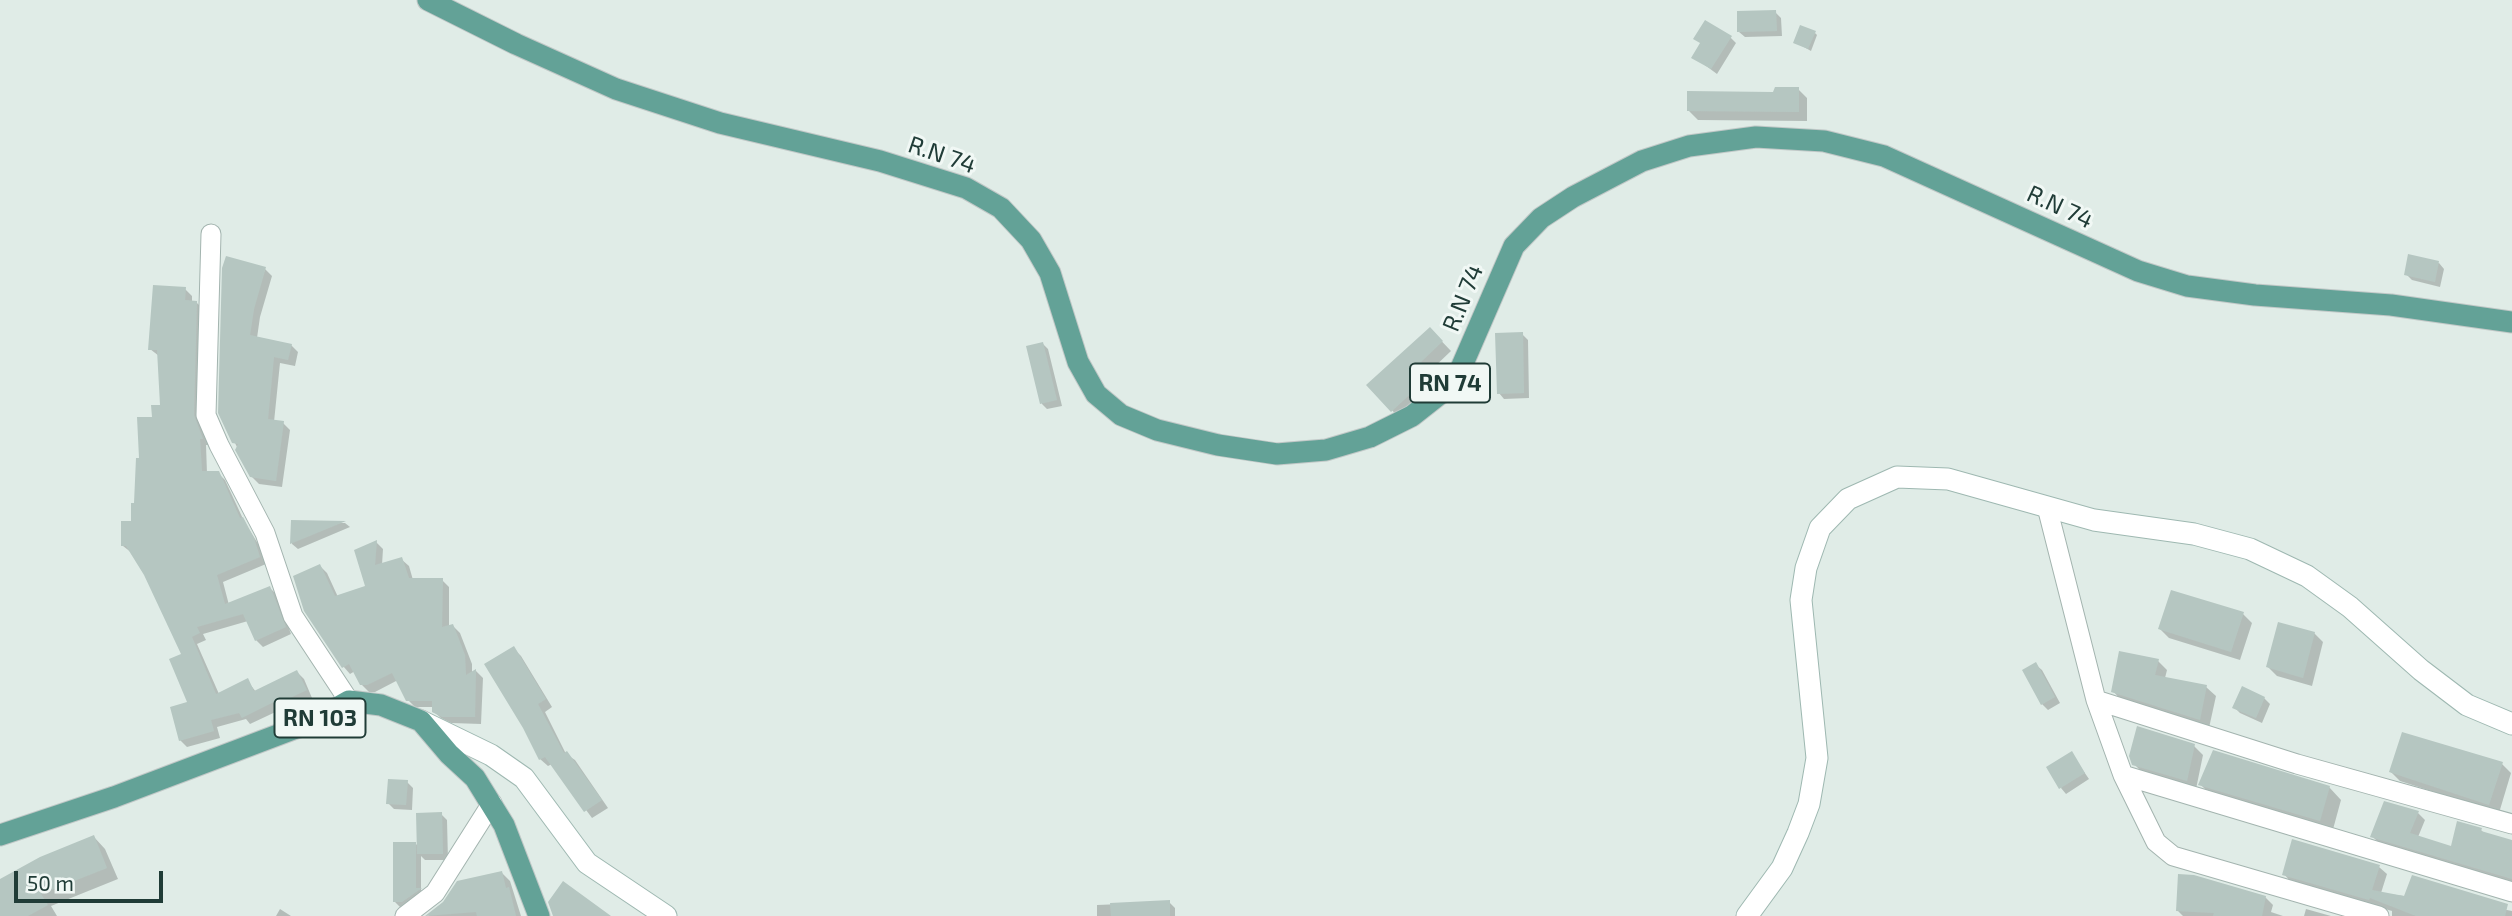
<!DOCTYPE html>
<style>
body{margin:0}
#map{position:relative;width:2512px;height:916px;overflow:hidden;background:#e0ece7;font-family:"Exo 2",sans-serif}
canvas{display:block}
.scale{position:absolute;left:14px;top:871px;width:149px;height:32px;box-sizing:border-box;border:4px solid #203c37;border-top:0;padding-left:9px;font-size:21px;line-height:24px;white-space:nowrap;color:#203c37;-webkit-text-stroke:5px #f1f8f5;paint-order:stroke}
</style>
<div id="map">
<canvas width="2512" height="916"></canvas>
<div class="scale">50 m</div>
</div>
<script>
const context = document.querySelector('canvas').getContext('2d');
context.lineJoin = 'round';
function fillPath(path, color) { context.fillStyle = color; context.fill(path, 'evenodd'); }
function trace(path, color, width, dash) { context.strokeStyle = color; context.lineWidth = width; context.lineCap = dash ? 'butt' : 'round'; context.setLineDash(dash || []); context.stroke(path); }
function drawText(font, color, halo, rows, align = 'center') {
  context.font = font + ' "Exo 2",sans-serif'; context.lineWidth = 6; context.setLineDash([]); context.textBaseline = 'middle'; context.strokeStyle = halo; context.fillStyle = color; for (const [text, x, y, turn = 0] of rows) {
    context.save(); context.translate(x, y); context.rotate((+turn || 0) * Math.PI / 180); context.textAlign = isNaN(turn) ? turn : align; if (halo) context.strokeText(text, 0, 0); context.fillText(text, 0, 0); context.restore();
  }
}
fillPath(new Path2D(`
 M 1775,12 L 1781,18 L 1782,36 L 1745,37 L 1739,32 Z
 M 1815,33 L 1817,35 L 1811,51 L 1795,42 Z
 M 1730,37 L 1736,43 L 1717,74 L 1694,57 L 1702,44 Z
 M 1798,89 L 1807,98 L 1807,121 L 1698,120 L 1689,111 Z
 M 2439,263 L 2444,269 L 2440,287 L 2412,280 L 2406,274 Z
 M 265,269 L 272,276 L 260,317 L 257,338 L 291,345 L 298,352 L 295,366 L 280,363 L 274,422 L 283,423 L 290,430 L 282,487 L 259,484 L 251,476 L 220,412 Z
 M 185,289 L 192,296 L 192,302 L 196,302 L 203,309 L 200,423 L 209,445 L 206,445 L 207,473 L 218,473 L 225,480 L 244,521 L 260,547 L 266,564 L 223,582 L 229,605 L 270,588 L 277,595 L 291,634 L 263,647 L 256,640 L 248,621 L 203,634 L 206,640 L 197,644 L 219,694 L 247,680 L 256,692 L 297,672 L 304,679 L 312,698 L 286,710 L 284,708 L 250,724 L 246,719 L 217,727 L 220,738 L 187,747 L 180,740 L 189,703 L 183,654 L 145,574 L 132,553 L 123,546 L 133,523 L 141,460 L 154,418 L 162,406 L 159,356 L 150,349 Z
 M 1430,329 L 1451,351 L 1429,372 L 1440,384 L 1401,420 L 1369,385 Z
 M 1522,334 L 1528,340 L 1529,398 L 1504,399 L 1499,393 Z
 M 1042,343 L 1048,349 L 1062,406 L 1047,409 L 1042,404 Z
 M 293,522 L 345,523 L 350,527 L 298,549 L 292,544 Z
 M 376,542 L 383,549 L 382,565 L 401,559 L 409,566 L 413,580 L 442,580 L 449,587 L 449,627 L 453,626 L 460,633 L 472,664 L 472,673 L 476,671 L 483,678 L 481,724 L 451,723 L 441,718 L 433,711 L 433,707 L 415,707 L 408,700 L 398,680 L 375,692 L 369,692 L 361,684 L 355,671 L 350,674 L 343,666 L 320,566 L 327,573 L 338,597 L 367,588 Z
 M 2243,614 L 2252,623 L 2240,660 L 2169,638 L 2160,629 Z
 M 2314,633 L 2323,642 L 2312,686 L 2277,676 L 2268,667 Z
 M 513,648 L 521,656 L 552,707 L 545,712 L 566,754 L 575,760 L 608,808 L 592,818 L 552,764 L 548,766 L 540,759 L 524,727 Z
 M 2158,661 L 2167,670 L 2165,678 L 2206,687 L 2216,696 L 2209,728 L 2122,701 L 2113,691 Z
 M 2036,665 L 2042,670 L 2060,703 L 2048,710 L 2042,704 Z
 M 2264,698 L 2270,704 L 2262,723 L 2240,713 L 2234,707 Z
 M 2194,746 L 2203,755 L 2196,789 L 2144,774 L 2134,764 Z
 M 2071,753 L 2089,779 L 2066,794 L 2061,788 Z
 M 2502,764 L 2511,773 L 2499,813 L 2400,781 L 2391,772 Z
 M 407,782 L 413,788 L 412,810 L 394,809 L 388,803 Z
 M 2200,784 L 2329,787 L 2341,800 L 2332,833 L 2212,796 Z
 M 2418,813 L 2425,820 L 2418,837 L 2452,848 L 2481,830 L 2486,835 L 2512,842 L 2512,884 L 2379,843 L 2372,836 Z
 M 441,814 L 447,820 L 448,860 L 425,860 L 421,856 L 421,890 L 426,895 L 401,908 L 395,902 L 415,843 L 419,847 Z
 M 94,837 L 105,849 L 118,879 L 51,906 L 57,916 L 0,916 L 0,881 Z
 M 2379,867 L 2387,874 L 2381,893 L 2497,908 L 2512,911 L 2512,916 L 2392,916 L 2392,911 L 2291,882 L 2284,874 Z
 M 501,872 L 510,881 L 521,916 L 428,916 L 444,904 Z
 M 2265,897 L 2273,905 L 2271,912 L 2283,916 L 2183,916 L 2178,911 Z
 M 1169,902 L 1175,908 L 1175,916 L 1097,916 L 1097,905 Z
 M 280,909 L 291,916 L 276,916 Z
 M 2306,909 L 2331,916 L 2304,916 Z`), '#0003');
fillPath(new Path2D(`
 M 1776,10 L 1777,31 L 1737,32 L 1737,11 Z
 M 1705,20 L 1732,36 L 1711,69 L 1691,58 L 1700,43 L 1693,39 Z
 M 1800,25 L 1816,31 L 1808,49 L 1793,43 Z
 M 1775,87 L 1799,87 L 1799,112 L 1687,111 L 1687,91 L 1773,92 Z
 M 2408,254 L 2439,261 L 2435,282 L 2404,275 Z
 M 226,256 L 266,267 L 254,309 L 250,335 L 292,344 L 288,360 L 274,357 L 268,419 L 284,421 L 276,481 L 250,477 L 235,450 L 238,444 L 232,443 L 218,413 L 222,268 Z
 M 153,285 L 186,287 L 185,300 L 197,301 L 194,415 L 203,439 L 200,439 L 202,471 L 219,471 L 240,518 L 243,517 L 254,538 L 260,557 L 217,575 L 225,604 L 270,586 L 286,627 L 255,641 L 243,614 L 197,627 L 200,633 L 192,637 L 216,694 L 248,678 L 254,691 L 297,670 L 307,690 L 277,704 L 276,701 L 242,718 L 239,713 L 211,720 L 214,731 L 179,741 L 170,707 L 187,702 L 169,659 L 181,654 L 144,575 L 126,546 L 121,546 L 121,521 L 131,521 L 131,503 L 134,503 L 136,458 L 139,458 L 137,417 L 152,417 L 151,405 L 160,405 L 157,350 L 148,350 Z
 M 1430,327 L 1443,341 L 1421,362 L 1432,374 L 1391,412 L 1366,385 Z
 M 1523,332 L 1524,393 L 1497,394 L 1495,333 Z
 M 1043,342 L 1057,400 L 1040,404 L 1026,346 Z
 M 291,520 L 346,521 L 290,544 Z
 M 377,540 L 375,565 L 402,557 L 409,578 L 443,578 L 442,627 L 453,624 L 465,655 L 466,675 L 476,669 L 475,717 L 442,717 L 432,712 L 432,701 L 406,701 L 392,673 L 367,685 L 360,685 L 349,664 L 342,668 L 304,611 L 293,576 L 320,564 L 335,596 L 365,586 L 354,550 Z
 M 2171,590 L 2244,612 L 2231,652 L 2158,629 Z
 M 2278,622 L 2315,632 L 2303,678 L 2266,667 Z
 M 514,646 L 546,699 L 538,704 L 564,753 L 567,751 L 602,800 L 584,812 L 545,757 L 539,760 L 523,728 L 484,664 Z
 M 2119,651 L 2159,659 L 2155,675 L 2207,685 L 2200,720 L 2111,692 Z
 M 2036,662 L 2055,697 L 2041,705 L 2022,670 Z
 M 2242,686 L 2265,697 L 2256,718 L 2232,708 Z
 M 2137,726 L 2195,744 L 2187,781 L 2132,765 L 2129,756 Z
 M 2402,732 L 2503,762 L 2489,805 L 2389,772 Z
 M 2213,750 L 2330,786 L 2320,821 L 2198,785 Z
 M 2072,751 L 2085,773 L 2059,789 L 2046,767 Z
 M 388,779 L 408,780 L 406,805 L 386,804 Z
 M 2384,801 L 2419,811 L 2410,833 L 2451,846 L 2457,821 L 2482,828 L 2481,831 L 2512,840 L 2512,879 L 2370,837 Z
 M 442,812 L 443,854 L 417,854 L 416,813 Z
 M 94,835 L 107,868 L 41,894 L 48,905 L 28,916 L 0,916 L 0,879 L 40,857 Z
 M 2292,839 L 2380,865 L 2372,890 L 2404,896 L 2412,875 L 2508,904 L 2505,916 L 2416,916 L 2370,898 L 2369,900 L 2282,875 Z
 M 393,842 L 416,842 L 416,888 L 422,888 L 402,902 L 393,902 Z
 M 502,871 L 506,888 L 509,887 L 516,916 L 477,916 L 476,912 L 425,916 L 443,902 L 457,881 Z
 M 2178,874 L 2194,875 L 2266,896 L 2262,916 L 2213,916 L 2214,913 L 2176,911 Z
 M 563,881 L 611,916 L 553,916 L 548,902 Z
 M 1170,900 L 1170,916 L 1111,916 L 1110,903 Z`), '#b5c6c1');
const street = new Path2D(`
 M 211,234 L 206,415 L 219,445 L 265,533 L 293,616 L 349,701
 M 2047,507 L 2096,700 L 2123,775 L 2156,842 L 2173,856 L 2379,916
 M 2096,700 L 2297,764 L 2512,824
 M 2123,775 L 2512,892
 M 405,916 L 435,893 L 492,803`);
const secondary = new Path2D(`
 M 421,721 L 491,755 L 524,778 L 587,863 L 666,916
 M 1747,916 L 1782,868 L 1798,833 L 1809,804 L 1817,758 L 1801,600 L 1806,568 L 1820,528 L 1848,499 L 1897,477 L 1948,479 L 2094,520 L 2194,534 L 2250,549 L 2307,576 L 2350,607 L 2421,670 L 2467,705 L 2512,724`);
const primary = new Path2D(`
 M 428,0 L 516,44 L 616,89 L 720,123 L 880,161 L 966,188 L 1001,208 L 1031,240 L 1050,273 L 1078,362 L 1096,394 L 1121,415 L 1157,430 L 1218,445 L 1277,454 L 1326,450 L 1370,437 L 1412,416 L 1445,390 L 1461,368 L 1514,246 L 1541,218 L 1573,197 L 1642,161 L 1689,146 L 1756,137 L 1824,141 L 1884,156 L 2138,271 L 2187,286 L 2255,295 L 2391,305 L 2512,322
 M 0,835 L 114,797 L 312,722 L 349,701 L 381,705 L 421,721 L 449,754 L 475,778 L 504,825 L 539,916`);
trace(street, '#a3b4af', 21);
trace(secondary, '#9eb8b1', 23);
trace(primary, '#c1c8c7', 23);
trace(street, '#fff', 19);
trace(secondary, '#fff', 21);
trace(primary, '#63a297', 21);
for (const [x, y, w] of [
 [1450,383,80],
 [320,718,91]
]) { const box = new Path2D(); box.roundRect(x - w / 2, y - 19.5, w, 39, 5); context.fillStyle = '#f1f8f5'; context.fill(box); trace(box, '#203c37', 2); }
drawText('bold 23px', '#203c37', null, [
 ["RN 74",1450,383],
 ["RN 103",320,718]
]);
drawText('24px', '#203c37', '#f1f8f5', [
 ["R.N 74",942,155,19],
 ["R.N 74",2060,207,25],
 ["R.N 74",1463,298,-68]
]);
</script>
